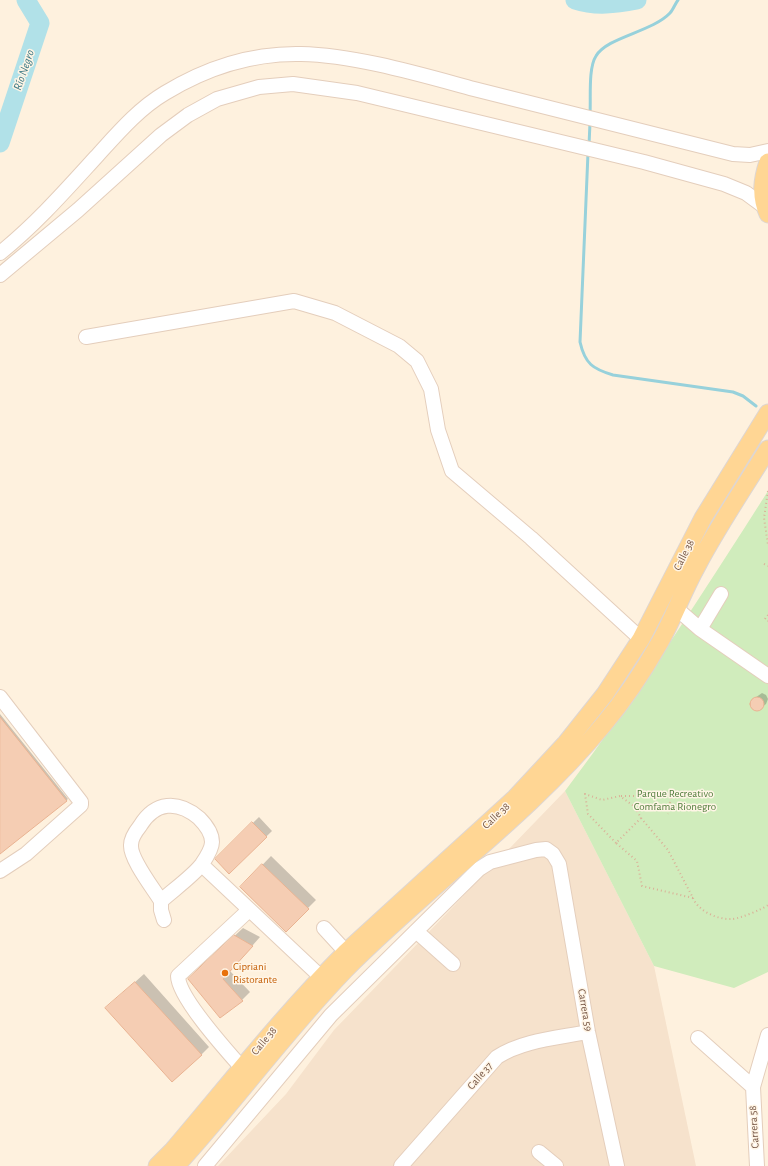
<!DOCTYPE html>
<meta charset="utf-8">
<style>
body{margin:0}
canvas{display:block;background:#fef1de}
</style>
<canvas width="768" height="1166"></canvas>
<script>
const context = document.querySelector('canvas').getContext('2d');
context.lineJoin = 'round';
function fillPath(path, color) { context.fillStyle = color; context.fill(path, 'evenodd'); }
function trace(path, color, width, dash) { context.strokeStyle = color; context.lineWidth = width; context.lineCap = dash ? 'butt' : 'round'; context.setLineDash(dash || []); context.stroke(path); }
function drawText(font, color, halo, rows, align = 'center') {
  context.font = font + ' "Alegreya Sans",sans-serif'; context.lineWidth = 3; context.setLineDash([]); context.textBaseline = 'middle'; context.strokeStyle = halo; context.fillStyle = color; for (const [text, x, y, turn = 0] of rows) {
    context.save(); context.translate(x, y); context.rotate((+turn || 0) * Math.PI / 180); context.textAlign = isNaN(turn) ? turn : align; if (halo) context.strokeText(text, 0, 0); context.fillText(text, 0, 0); context.restore();
  }
}
fillPath(new Path2D(`
 M 565,791 L 654,966 L 696,1166 L 218,1166 L 286,1094 L 334,1030 Z`), '#f6e2cc');
fillPath(new Path2D(`
 M 768,491 L 768,972 L 734,988 L 654,966 L 565,791 C 638,694 703,593 768,491 Z`), '#d0ecbc');
fillPath(new Path2D(`
 M 762,693 L 766,695 L 768,699 L 766,704 L 758,710 L 753,709 L 751,704 L 752,700 Z
 M 0,714 L 68,799 L 0,852 Z
 M 259,817 L 272,831 L 229,873 L 216,859 Z
 M 271,856 L 316,900 L 286,930 L 241,887 Z
 M 243,928 L 260,937 L 230,971 L 250,992 L 242,1000 L 197,971 Z
 M 144,974 L 209,1047 L 201,1055 L 115,1000 Z`), '#0003');
trace(new Path2D(`
 M 590,113 C 591,99 588,68 596,56 C 607,37 652,32 670,13 C 673,10 675,4 678,0
 M 589,145 L 590,123
 M 588,153 L 580,342 C 585,364 593,369 613,375 L 733,392 L 743,396 L 756,406`), '#97d1db', 3);
trace(new Path2D(`
 M 575,0 C 596,7 616,4 637,0
 M 0,143 L 40,23 L 26,0`), '#b1e1e8', 19);
const building = new Path2D(`
 M750 704a7 7 0 1 1 14 0a7 7 0 1 1-14 0Z
 M 0,717 L 67,801 L 0,854 Z
 M 252,822 L 267,837 L 229,874 L 215,859 Z
 M 262,864 L 309,909 L 286,932 L 240,887 Z
 M 234,935 L 253,946 L 223,979 L 243,1001 L 220,1018 L 188,979 Z
 M 135,982 L 202,1055 L 172,1082 L 105,1008 Z`);
fillPath(building, '#f5cdb3');
trace(building, '#e9b392', 1);
const minor = new Path2D(`
 M 0,253 C 36,224 65,191 96,157 C 117,134 138,109 165,93 C 206,68 253,53 301,54 C 355,55 422,75 474,89 C 560,111 647,132 733,154 L 750,155 L 768,151
 M 0,275 L 78,210 L 161,135 L 188,115 L 217,99 L 259,87 L 293,84 L 357,93 L 644,162 L 724,184 L 746,193 L 765,207
 M 86,337 L 294,301 L 335,313 L 399,346 L 417,361 L 431,389 L 438,430 L 452,471 L 531,538 L 641,639
 M 677,609 L 700,629 L 768,676
 M 700,629 L 721,594
 M 0,697 L 81,802 L 81,805 L 26,854 L 0,871
 M 202,865 L 321,977
 M 161,901 C 153,888 130,859 131,845 C 131,838 136,831 140,826 C 155,801 178,800 199,818 C 205,824 212,832 212,842 C 212,849 206,858 202,864 C 194,875 172,891 161,901 L 161,910 L 164,920
 M 324,928 L 346,952
 M 416,931 L 453,964
 M 698,1038 L 753,1087 L 768,1035
 M 242,1068 C 227,1051 178,997 178,976 L 249,910
 M 753,1087 L 757,1166
 M 539,1152 L 556,1166
 M 205,1166 L 331,1015 L 479,869 L 490,862 L 536,850 L 546,849 L 553,854 L 559,864 L 588,1032 L 617,1166
 M 401,1166 L 497,1057 C 523,1040 558,1038 588,1032`);
const major = new Path2D(`
 M 768,162 C 762,180 760,196 768,214
 M 157,1166 L 173,1150 C 230,1083 284,1014 346,952 L 515,798 L 566,743 L 605,694 L 641,639 L 703,518 L 768,413
 M 176,1166 C 234,1103 285,1032 345,970 C 429,885 528,816 604,724 C 625,699 644,670 660,642 C 674,617 683,591 697,566 C 718,526 744,488 768,449`);
trace(minor, '#e4cebc', 16);
trace(major, '#ded6d2', 19);
trace(new Path2D(`
 M 768,491 L 764,518 L 768,545
 M 764,564 L 768,566
 M 768,615 L 765,619 L 768,621
 M 621,796 L 671,796 L 668,814
 M 616,843 L 588,814 L 585,794 L 602,800 L 620,796 L 635,807 L 641,818 L 616,843 L 637,861 L 642,886 L 693,898 L 668,850 L 641,818
 M 693,898 C 698,911 718,920 732,919 C 739,919 763,909 768,905`), '#dab097', 2, [1, 3]);
trace(minor, '#fff', 14);
trace(major, '#ffd694', 17);
for (const [x, y, r, color] of [
 [225,973,4,"#e8710a"]
]) { const dot = new Path2D(); dot.arc(x, y, r, 0, 2 * Math.PI); context.fillStyle = color; context.fill(dot); trace(dot, '#fff5e6', 1.5); }
drawText('11px', '#755544', '#fff5e6', [
 ["Calle 38",684,555,-63],
 ["Calle 38",496,816,-43],
 ["Carrera 59",585,1010,80],
 ["Calle 38",264,1041,-50],
 ["Calle 37",480,1076,-49],
 ["Carrera 58",754,1127,-94]
]);
drawText('11px', '#4f7c3b', '#fff5e6', [
 ["Parque Recreativo",675,794],
 ["Comfama Rionegro",675,807]
]);
drawText('11px', '#c56008', '#fff5e6', [
 ["Cipriani",233,967],
 ["Ristorante",233,980]
], 'left');
drawText('italic 12px', '#3a7884', '#fff5e6', [
 ["Río Negro",24,70,-71]
]);
</script>
